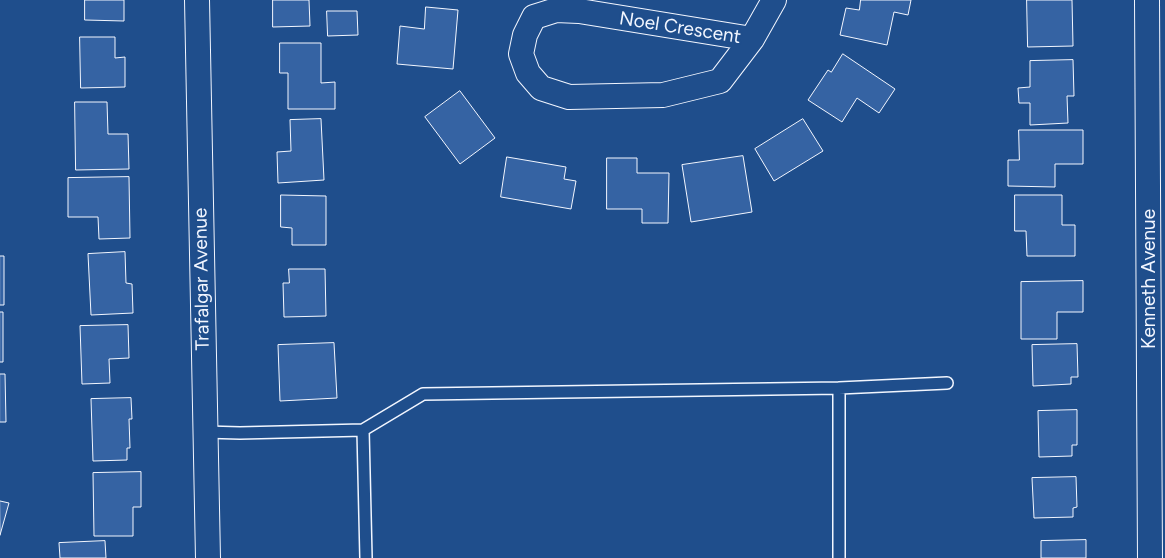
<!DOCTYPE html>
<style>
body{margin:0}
canvas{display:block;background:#1f4e8c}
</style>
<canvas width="1165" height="558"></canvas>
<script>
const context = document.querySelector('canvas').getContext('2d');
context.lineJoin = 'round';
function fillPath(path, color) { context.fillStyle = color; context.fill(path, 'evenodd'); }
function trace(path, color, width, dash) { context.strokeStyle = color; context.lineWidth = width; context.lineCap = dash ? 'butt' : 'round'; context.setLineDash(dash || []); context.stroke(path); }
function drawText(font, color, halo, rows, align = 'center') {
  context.font = font + ' Figtree,sans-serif'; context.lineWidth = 4; context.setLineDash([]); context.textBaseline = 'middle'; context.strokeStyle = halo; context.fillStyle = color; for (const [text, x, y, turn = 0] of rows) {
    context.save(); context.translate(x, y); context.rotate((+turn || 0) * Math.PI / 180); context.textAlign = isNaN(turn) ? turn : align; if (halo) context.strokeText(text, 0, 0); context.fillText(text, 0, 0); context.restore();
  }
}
const building = new Path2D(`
 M 85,0 L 124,0 L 124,21 L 85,20 Z
 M 273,0 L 309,0 L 310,26 L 273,27 Z
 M 861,0 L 911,0 L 908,15 L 894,12 L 887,45 L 840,35 L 846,8 L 859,10 Z
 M 1027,0 L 1072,0 L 1073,46 L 1028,47 Z
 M 426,7 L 458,10 L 453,69 L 397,64 L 400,26 L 424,29 Z
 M 327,11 L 357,11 L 358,35 L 328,36 Z
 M 80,37 L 115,37 L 115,58 L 125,57 L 125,87 L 81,88 Z
 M 280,43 L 321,43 L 321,83 L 335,82 L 335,109 L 288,109 L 288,73 L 280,73 Z
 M 843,54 L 895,89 L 879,113 L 857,98 L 842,122 L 808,100 L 828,70 L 831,72 Z
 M 1073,60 L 1074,96 L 1067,96 L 1068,123 L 1030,125 L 1030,103 L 1019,103 L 1018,88 L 1030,87 L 1030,61 Z
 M 460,91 L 495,138 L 460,164 L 425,117 Z
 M 75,102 L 107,102 L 108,134 L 128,134 L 129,169 L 76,170 Z
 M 321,119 L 324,180 L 278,183 L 277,152 L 291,151 L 290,120 Z
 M 803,119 L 823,151 L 774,181 L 755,149 Z
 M 1019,130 L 1083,130 L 1083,164 L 1055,164 L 1055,187 L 1008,186 L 1008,160 L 1019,160 Z
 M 743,156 L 752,212 L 691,222 L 682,165 Z
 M 507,157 L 566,167 L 564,179 L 576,181 L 571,209 L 501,197 Z
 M 607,158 L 637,158 L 637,173 L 669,173 L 668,223 L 642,223 L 642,209 L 607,209 Z
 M 129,177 L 130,238 L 99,239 L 98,217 L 68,217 L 68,178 Z
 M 281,195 L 326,196 L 326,245 L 292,245 L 292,228 L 281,227 Z
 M 1015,195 L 1062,195 L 1062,225 L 1075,225 L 1075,256 L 1027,256 L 1026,231 L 1015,231 Z
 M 125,252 L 126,283 L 132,284 L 133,313 L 91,315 L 88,254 Z
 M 0,256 L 4,256 L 4,305 L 0,305 Z
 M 289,269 L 325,269 L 326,316 L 284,317 L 283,283 L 289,283 Z
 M 1083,281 L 1083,312 L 1057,312 L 1057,339 L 1021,339 L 1021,282 Z
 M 0,312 L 3,312 L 3,362 L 0,362 Z
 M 128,325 L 129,358 L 109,359 L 110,383 L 82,384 L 80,326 Z
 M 334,343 L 337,398 L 280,401 L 278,345 Z
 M 1077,344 L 1078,377 L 1071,377 L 1071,384 L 1033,386 L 1032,345 Z
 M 0,374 L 5,374 L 6,422 L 0,422 Z
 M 131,398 L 132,419 L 129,419 L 130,448 L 127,448 L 127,460 L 93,461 L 91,399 Z
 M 1077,410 L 1077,445 L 1072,445 L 1072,456 L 1039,457 L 1038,411 Z
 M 141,472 L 141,507 L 133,507 L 133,536 L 94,536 L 93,473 Z
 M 1076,477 L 1077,507 L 1073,508 L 1073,517 L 1034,518 L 1032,478 Z
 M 0,501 L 9,503 L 0,535 Z
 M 1086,540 L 1086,558 L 1041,558 L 1041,541 Z
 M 105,541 L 106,558 L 60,558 L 59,543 Z`);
fillPath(building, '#3563a3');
trace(building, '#f2f6ff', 1);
const service = new Path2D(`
 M 839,388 L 947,383
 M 363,430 L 423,394 L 839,388 L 839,558
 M 205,432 L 240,433 L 363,430 L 366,558`);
const minor = new Path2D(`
 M 197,0 L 208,558
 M 1147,0 L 1150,558
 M 752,39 L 579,11 L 556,10 L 534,17 L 525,35 L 521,54 L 528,73 L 541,88 L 569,97 L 663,95 L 720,81 L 752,39 L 774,0`);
trace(service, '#f2f6ff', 14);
trace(minor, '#f2f6ff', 26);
trace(service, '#1f4e8c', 11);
trace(minor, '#1f4e8c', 24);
drawText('19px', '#f2f6ff', '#1f4e8c', [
 ["Noel Crescent",680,28,9],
 ["Trafalgar Avenue",202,279,-91],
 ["Kenneth Avenue",1149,279,-90]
]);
</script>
